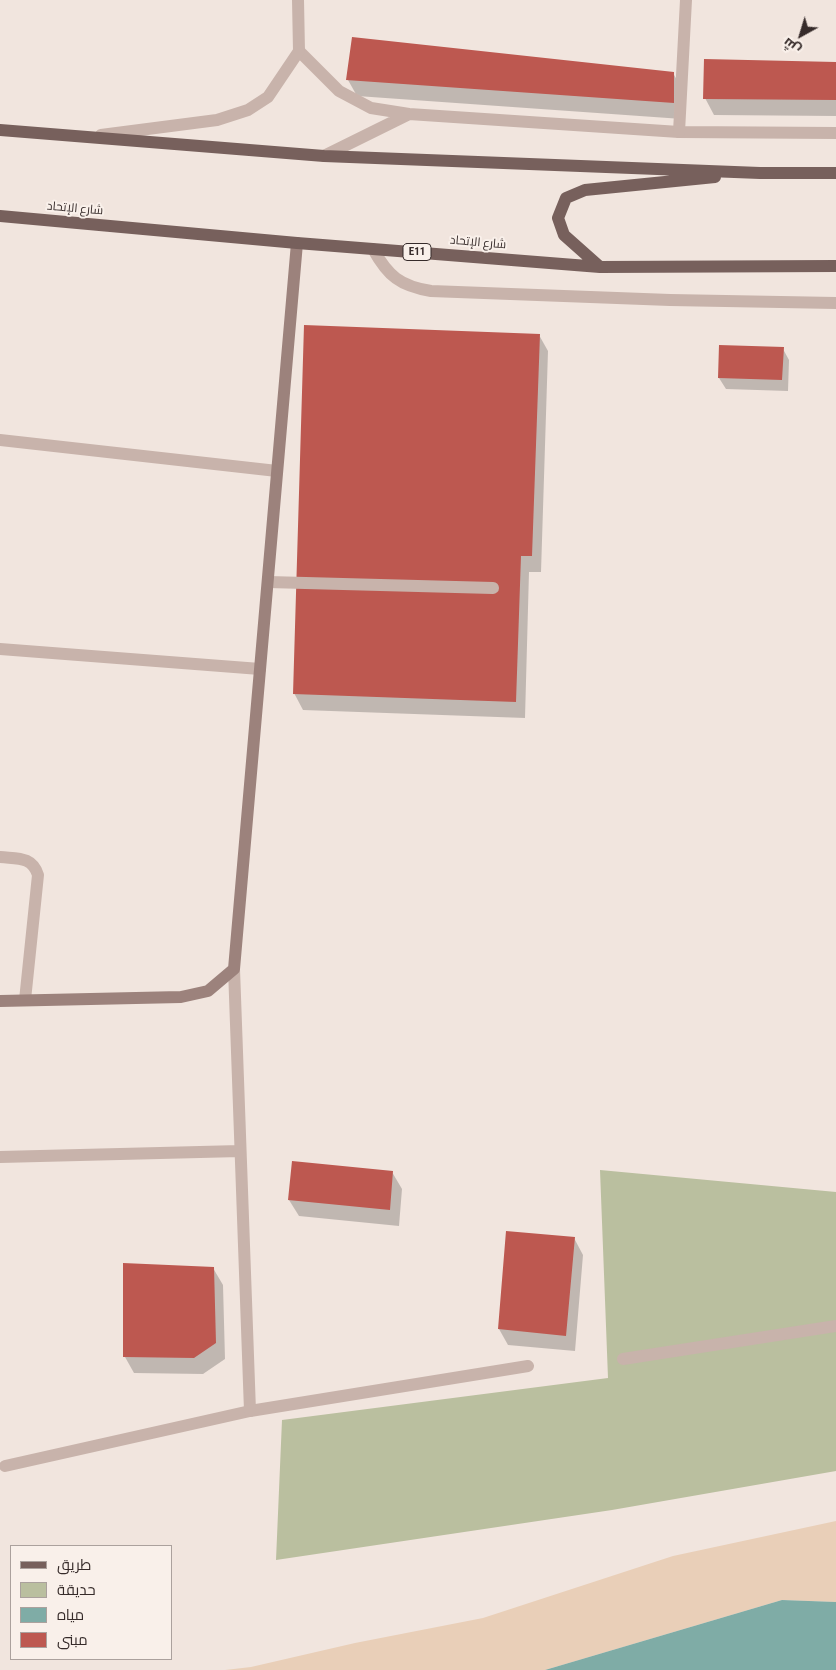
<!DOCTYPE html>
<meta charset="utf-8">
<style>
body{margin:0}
#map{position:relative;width:836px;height:1670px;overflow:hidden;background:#f1e5de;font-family:"Roboto Condensed",Cairo,sans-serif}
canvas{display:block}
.legend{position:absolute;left:10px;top:1545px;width:162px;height:115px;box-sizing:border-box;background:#f9f0ea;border:1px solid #aba19d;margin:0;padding:6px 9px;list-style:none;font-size:15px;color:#362b2a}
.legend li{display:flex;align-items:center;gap:10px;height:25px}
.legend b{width:25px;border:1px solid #aba19d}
.north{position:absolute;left:776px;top:10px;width:50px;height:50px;-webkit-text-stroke:4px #f9f0ea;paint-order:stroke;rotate:219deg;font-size:14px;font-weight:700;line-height:20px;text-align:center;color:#362b2a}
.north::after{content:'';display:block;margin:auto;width:18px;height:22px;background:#362b2a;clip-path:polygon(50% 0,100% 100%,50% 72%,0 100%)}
</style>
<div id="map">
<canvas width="836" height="1670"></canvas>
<ul class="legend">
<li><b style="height:6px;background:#77605c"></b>طريق</li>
<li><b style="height:14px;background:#babf9f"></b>حديقة</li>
<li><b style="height:14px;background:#7faca6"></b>مياه</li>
<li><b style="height:14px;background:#bd5850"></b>مبنى</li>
</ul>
<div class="north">ش</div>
</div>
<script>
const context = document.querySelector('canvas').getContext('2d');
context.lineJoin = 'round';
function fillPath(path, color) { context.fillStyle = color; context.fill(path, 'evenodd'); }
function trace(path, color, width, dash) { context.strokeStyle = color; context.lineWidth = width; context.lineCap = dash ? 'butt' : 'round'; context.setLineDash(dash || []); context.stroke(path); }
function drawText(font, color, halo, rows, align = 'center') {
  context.font = font + ' "Roboto Condensed",Cairo,sans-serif'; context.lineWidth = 4; context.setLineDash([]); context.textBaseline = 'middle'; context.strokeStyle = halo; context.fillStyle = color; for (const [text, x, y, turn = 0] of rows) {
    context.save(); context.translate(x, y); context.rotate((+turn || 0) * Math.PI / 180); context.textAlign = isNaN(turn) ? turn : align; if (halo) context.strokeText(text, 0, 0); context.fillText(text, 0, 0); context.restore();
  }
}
fillPath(new Path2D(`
 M 600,1170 L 836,1192 L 836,1471 L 612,1510 L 276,1560 L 282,1420 L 608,1378 Z`), '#babf9f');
fillPath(new Path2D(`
 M 836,1521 L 836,1602 L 782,1600 L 545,1670 L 225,1670 L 251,1667 L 355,1643 L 483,1618 L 673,1556 Z`), '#e9cfb8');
fillPath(new Path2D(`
 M 782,1600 L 836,1602 L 836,1670 L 545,1670 Z`), '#7faca6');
fillPath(new Path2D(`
 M 836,63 L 836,116 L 714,115 L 705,98 Z
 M 673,73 L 682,89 L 682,119 L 357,96 L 348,80 Z
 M 539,335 L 548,351 L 541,572 L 529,572 L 525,718 L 303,710 L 294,693 Z
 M 783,349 L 789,360 L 788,391 L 726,389 L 719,378 Z
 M 392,1172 L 402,1189 L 399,1226 L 299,1216 L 289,1200 Z
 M 574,1238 L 583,1255 L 575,1351 L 508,1345 L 499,1329 Z
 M 213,1268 L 223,1285 L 225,1359 L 203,1374 L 134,1373 L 125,1357 Z`), '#0003');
fillPath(new Path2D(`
 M 352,37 L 674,72 L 674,103 L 346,80 Z
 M 704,59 L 836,62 L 836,100 L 703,99 Z
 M 304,325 L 540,334 L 532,556 L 521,556 L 516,702 L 293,694 Z
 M 719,345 L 784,347 L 782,380 L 718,378 Z
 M 292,1161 L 393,1171 L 390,1210 L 288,1200 Z
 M 506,1231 L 575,1237 L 566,1336 L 498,1329 Z
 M 123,1263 L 214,1267 L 216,1343 L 194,1358 L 123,1357 Z`), '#bd5850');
trace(new Path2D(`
 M 299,51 L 339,91 L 371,108 L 409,114 L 679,132 L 836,133
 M 324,156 L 409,114
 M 373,249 C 388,276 400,286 431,291 L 670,300 L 836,303
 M 268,582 L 493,588
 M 623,1359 L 836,1326
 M 5,1466 L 250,1411 L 528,1366`), '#c8b3ab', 12);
trace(new Path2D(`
 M 679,132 L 686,0
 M 101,135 L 217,120 L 248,110 L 268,97 L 299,51 L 298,0
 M 0,440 L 277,471
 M 0,649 L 260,669
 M 0,857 C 17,859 32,856 38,875 L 25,1000
 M 234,969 L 250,1411
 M 0,1157 L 240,1151`), '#c8b3ab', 12);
trace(new Path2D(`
 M 0,1001 L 181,997 L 208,991 L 234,969 L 297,243`), '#9c827c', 12);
trace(new Path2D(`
 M 0,130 L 324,156 L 760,173 L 836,173
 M 0,216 L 297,243 L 600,267 L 836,266
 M 600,267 L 564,235 L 558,218 L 566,198 L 585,190 L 715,177`), '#77605c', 12);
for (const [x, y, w] of [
 [417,252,28]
]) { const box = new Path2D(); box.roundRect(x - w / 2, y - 8.5, w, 17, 4); context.fillStyle = '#f9f0ea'; context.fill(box); trace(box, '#362b2a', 1); }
drawText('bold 11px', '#362b2a', null, [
 ["E11",417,252]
]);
drawText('12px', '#362b2a', '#f9f0ea', [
 ["شارع الإتحاد",75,209,5],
 ["شارع الإتحاد",478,243,5]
]);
</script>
